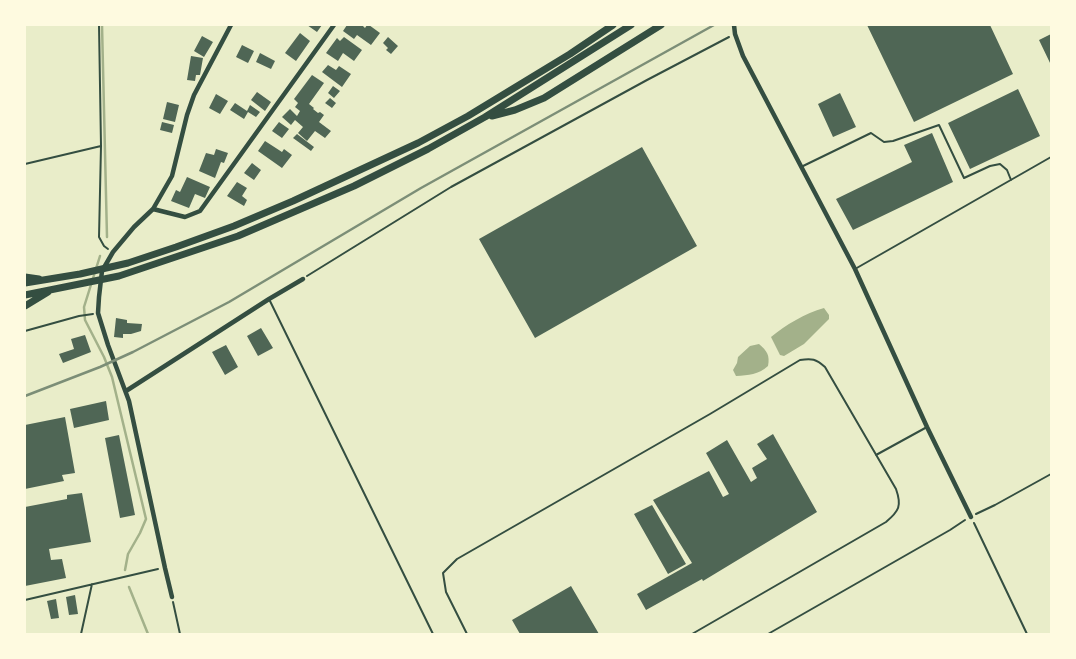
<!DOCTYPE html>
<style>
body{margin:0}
#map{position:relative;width:1076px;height:659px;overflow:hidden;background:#e9edc9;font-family:"PT Sans",sans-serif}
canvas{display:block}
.frame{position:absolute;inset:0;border:26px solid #fefae0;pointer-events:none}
</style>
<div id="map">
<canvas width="1076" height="659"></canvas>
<div class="frame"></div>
</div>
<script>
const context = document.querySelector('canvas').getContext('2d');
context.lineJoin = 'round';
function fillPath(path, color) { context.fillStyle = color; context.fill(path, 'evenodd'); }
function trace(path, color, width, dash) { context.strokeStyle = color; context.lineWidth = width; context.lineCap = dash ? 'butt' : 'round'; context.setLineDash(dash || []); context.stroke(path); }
fillPath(new Path2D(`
 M 824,308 L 829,315 L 829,319 L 804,344 L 784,356 L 780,355 L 771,337 C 786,325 805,313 824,308 Z
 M 759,344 C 767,351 770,355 768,366 C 758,375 749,375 736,376 L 733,370 L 737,363 L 738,357 L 750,346 Z`), '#a3b18a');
trace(new Path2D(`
 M 102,25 L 107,237
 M 100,256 L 84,307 L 85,320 L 104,357 L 112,377 L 146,519 L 140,533 L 128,554 L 125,570
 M 129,587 L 148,634`), '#a3b18a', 2.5);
fillPath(new Path2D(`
 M 307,25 L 322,25 L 317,32 Z
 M 347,25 L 362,25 L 365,28 L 367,25 L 369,25 L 380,33 L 371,45 L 357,35 L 354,39 L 343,31 Z
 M 867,25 L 990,25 L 1013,74 L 914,122 Z
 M 300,33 L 310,41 L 296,61 L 285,53 Z
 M 1051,34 L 1051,65 L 1039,40 Z
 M 202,36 L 213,42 L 204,57 L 194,51 Z
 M 344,37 L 362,50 L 354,61 L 343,53 L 338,61 L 326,53 L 337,38 L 340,41 Z
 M 388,37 L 398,46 L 391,54 L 386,50 L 388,48 L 383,43 Z
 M 242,45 L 254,51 L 248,63 L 236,57 Z
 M 260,53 L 275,61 L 271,69 L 256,62 Z
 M 191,56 L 203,58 L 200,75 L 196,75 L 195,81 L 187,80 Z
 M 328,65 L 336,70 L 339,66 L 351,74 L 342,87 L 322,72 Z
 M 312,75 L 324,83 L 309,104 L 314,108 L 313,109 L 318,113 L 320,112 L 324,115 L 319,122 L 331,131 L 325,138 L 315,131 L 307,141 L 298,133 L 303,127 L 295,120 L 291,125 L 282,117 L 290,109 L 297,116 L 300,111 L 295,107 L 298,103 L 294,99 Z
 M 333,86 L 340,91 L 334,98 L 328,93 Z
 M 1018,89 L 1040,136 L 970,169 L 948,123 Z
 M 257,92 L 271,102 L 265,111 L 251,100 Z
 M 840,93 L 856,127 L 833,137 L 818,104 Z
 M 216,94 L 228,101 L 220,114 L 209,108 Z
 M 330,98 L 336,103 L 332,108 L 325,103 Z
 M 167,102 L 179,105 L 175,122 L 163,119 Z
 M 235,103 L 247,111 L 250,105 L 260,112 L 256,117 L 248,112 L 244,119 L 230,110 Z
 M 162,122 L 174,125 L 172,133 L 160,130 Z
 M 279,122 L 289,129 L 282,138 L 272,131 Z
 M 932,133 L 953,182 L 853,230 L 836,199 L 912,162 L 904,145 Z
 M 297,134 L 314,147 L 311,151 L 293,138 Z
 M 265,141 L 282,152 L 284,149 L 292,155 L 282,168 L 258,151 Z
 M 642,147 L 697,246 L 535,338 L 479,239 Z
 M 216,149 L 228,153 L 224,163 L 221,162 L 215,178 L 199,171 L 206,153 L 214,155 Z
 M 252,163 L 261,170 L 254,180 L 244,173 Z
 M 187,177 L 210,187 L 205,198 L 195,194 L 189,208 L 171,201 L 176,190 L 180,192 Z
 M 237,182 L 247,188 L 242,196 L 247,200 L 244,206 L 227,196 Z
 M 116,318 L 127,320 L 127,323 L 142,324 L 141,331 L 131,334 L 123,334 L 123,338 L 114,337 Z
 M 261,328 L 273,348 L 258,356 L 247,336 Z
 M 85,335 L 91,352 L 63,363 L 59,354 L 74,349 L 71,339 Z
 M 226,345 L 238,367 L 225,375 L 212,352 Z
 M 106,401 L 109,420 L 74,428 L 70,409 Z
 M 65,417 L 75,473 L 62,475 L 64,481 L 25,489 L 25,425 Z
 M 773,434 L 817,512 L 703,581 L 702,579 L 646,610 L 637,594 L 692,563 L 653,500 L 709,471 L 723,497 L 729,494 L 706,453 L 727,440 L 751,482 L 757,478 L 752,468 L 767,459 L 757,444 Z
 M 119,435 L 135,515 L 120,518 L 105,438 Z
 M 82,493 L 91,542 L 49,549 L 51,560 L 62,559 L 66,578 L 25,586 L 25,507 L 67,499 L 67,495 Z
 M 652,505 L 686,564 L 668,574 L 634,514 Z
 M 571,586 L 599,634 L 520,634 L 512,620 Z
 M 75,595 L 78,614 L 69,615 L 66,597 Z
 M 56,599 L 59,618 L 51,619 L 47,601 Z`), '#4f6655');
trace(new Path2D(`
 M 99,25 L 101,146 L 99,237 L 104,246 L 108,249
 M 25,164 L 101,146
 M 307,276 L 451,187 L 647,80 L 729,37
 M 25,331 L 79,316 L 93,314
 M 976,514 L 995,505 L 1051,474
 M 974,523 L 1027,634
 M 25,600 L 158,569
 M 173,602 L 180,634
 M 81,634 L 92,584
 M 768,634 L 950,530 L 965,520`), '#344e41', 2);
trace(new Path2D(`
 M 801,167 L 871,133 L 884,142 L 893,141 L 939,125 L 964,178 L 990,166 L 1000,164 L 1007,170 L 1011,180
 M 855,269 L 1051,157
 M 269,299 L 433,634
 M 876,455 L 927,427
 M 467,634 L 446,592 L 443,573 L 457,559 L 710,414 L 800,360 C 812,358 816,359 825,367 L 896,489 C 902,506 899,511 886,522 L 692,634`), '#344e41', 2);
trace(new Path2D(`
 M 734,25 L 735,34 L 743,56 L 855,269 L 927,427 L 971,517
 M 153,209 L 185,217 L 200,211 L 334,25
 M 126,391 L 269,299 L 303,279
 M 172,597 L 165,568 L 129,401 L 108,345 L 98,313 L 99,297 L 102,271 L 113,252 L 134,227 L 153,209 L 172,176 L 187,115 L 194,95 L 231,25`), '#344e41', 4.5);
trace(new Path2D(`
 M 492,116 L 515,110 L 544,98 L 661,25
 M 25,277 L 39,279
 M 25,283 L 80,274 L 128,263 L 176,247 L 234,226 L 293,201 L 418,143 L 468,116 L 570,54 L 613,25
 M 25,295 L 119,276 L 238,236 L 354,186 L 428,149 L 485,117 L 631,25
 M 25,306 L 48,292`), '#344e41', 7);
trace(new Path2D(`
 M 25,396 L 100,367 L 133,352 L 229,302 L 421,188 L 714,25`), '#7c8e77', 2.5);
</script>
